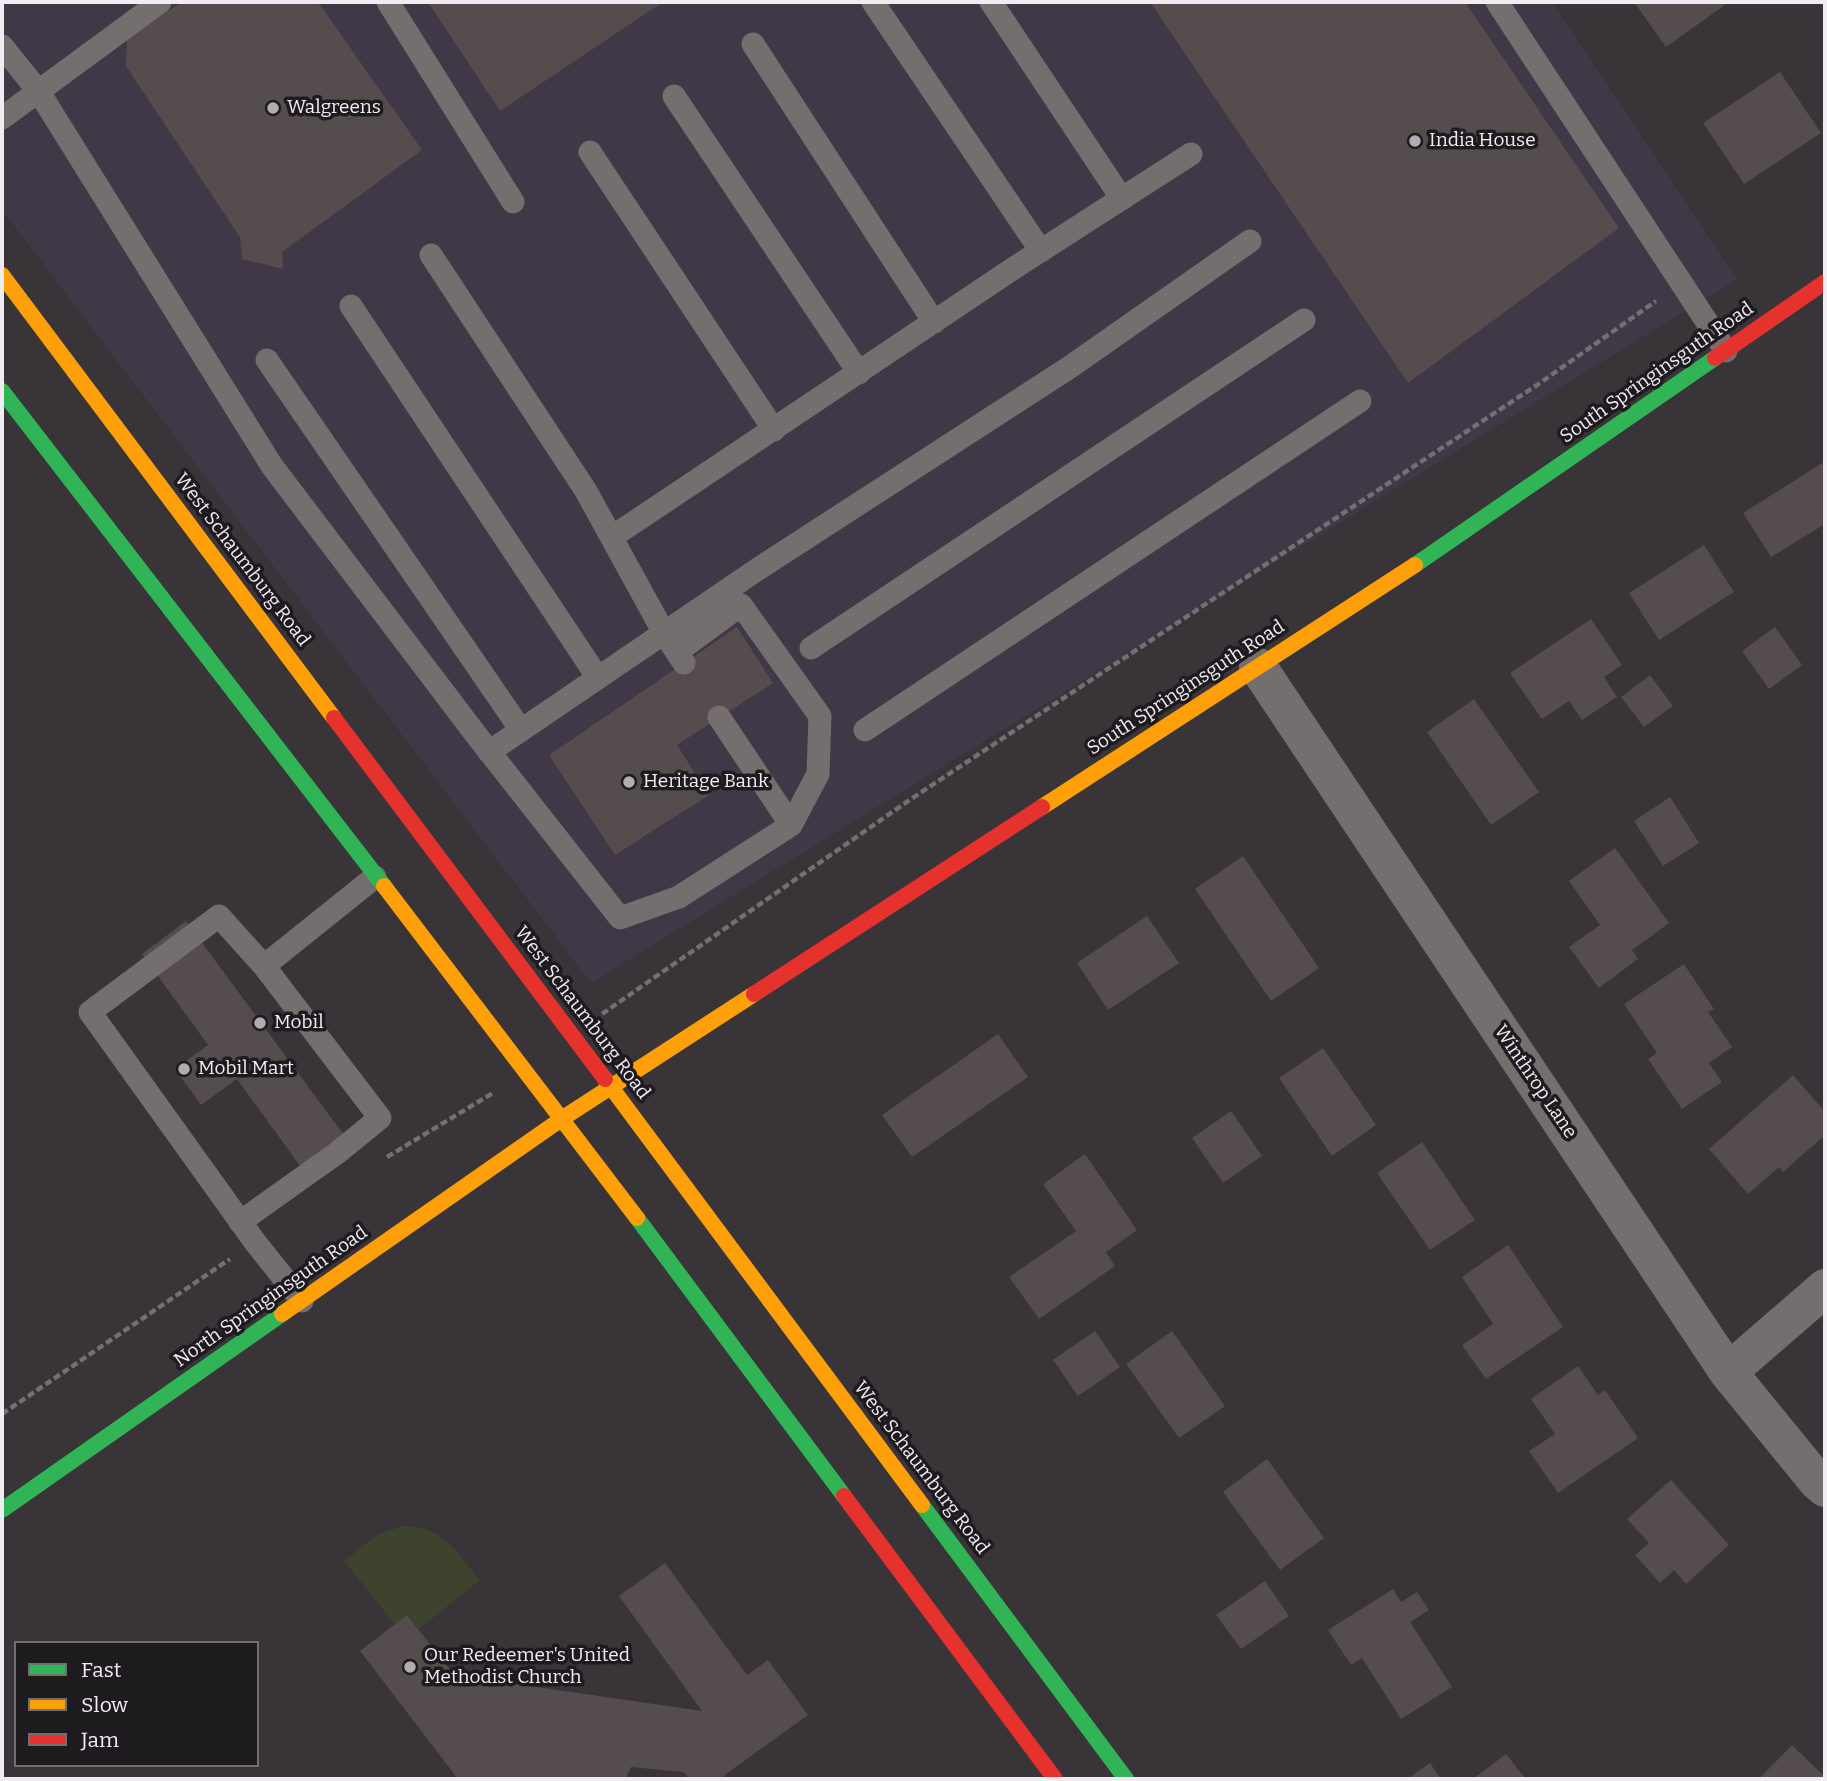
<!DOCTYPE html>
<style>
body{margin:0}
#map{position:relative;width:1827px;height:1781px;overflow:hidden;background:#383438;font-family:Bitter,serif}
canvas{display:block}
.frame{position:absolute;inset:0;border:4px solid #f1ecf2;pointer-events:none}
.legend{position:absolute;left:14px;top:1641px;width:245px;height:126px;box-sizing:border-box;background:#1e1b1e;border:2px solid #726f73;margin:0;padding:9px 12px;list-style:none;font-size:21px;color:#f1ecf2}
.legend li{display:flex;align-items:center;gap:14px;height:35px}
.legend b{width:35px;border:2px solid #726f73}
</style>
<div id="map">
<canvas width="1827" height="1781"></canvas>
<div class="frame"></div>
<ul class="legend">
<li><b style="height:9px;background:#30b455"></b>Fast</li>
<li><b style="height:9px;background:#ff9f0a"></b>Slow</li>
<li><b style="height:9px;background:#e5322d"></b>Jam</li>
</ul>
</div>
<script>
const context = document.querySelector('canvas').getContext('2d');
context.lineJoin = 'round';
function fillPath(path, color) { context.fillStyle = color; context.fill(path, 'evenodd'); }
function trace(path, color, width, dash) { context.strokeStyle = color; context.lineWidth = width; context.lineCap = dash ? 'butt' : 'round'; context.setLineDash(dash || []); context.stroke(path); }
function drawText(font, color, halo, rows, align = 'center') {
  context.font = font + ' Bitter,serif'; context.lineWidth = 7; context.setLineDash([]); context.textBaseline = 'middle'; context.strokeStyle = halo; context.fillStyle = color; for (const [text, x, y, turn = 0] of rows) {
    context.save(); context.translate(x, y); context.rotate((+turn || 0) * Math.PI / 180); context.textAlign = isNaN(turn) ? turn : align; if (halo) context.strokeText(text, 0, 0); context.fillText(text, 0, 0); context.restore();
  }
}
fillPath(new Path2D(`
 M 2,2 L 1552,2 L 1737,279 L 591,983 L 2,210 Z`), '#403747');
fillPath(new Path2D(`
 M 403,1526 C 446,1527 454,1550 480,1580 L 419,1629 L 407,1615 L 395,1624 L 344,1561 L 378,1534 Z`), '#3d432c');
fillPath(new Path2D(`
 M 182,2 L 318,2 L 422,150 L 282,252 L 283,269 L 242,259 L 240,237 L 126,66 L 127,38 Z
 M 428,2 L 663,2 L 500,111 Z
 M 1150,2 L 1465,2 L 1619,228 L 1408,383 Z
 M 1634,2 L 1722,2 L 1725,5 L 1666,47 Z
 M 1780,72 L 1821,133 L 1744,184 L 1703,123 Z
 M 1824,462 L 1825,524 L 1771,557 L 1743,513 Z
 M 1704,545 L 1734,592 L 1659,640 L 1629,593 Z
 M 1591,619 L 1622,665 L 1604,677 L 1617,697 L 1582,720 L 1569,701 L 1542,719 L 1510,673 Z
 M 737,627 L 773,683 L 677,745 L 709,795 L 615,855 L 549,755 Z
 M 1775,627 L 1802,665 L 1769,689 L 1742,651 Z
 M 1650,675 L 1673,706 L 1644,727 L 1621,697 Z
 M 1474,699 L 1539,792 L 1491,825 L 1427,732 Z
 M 1670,797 L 1699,843 L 1663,866 L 1634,821 Z
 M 1615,848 L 1669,923 L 1632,950 L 1638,959 L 1599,988 L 1569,947 L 1600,925 L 1569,881 Z
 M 1243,856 L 1319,968 L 1271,1001 L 1195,889 Z
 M 1147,916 L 1179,963 L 1108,1010 L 1077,963 Z
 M 186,921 L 346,1138 L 303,1170 L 237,1079 L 201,1105 L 175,1069 L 208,1045 L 142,954 Z
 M 1684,964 L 1714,1009 L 1708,1012 L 1732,1047 L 1709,1063 L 1722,1082 L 1682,1109 L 1648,1059 L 1657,1053 L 1624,1004 Z
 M 998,1034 L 1028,1077 L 912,1157 L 882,1115 Z
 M 1323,1048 L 1376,1125 L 1332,1156 L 1279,1078 Z
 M 1793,1075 L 1825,1112 L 1825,1135 L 1783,1172 L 1779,1167 L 1748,1194 L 1709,1149 Z
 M 1231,1111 L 1262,1156 L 1223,1183 L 1192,1138 Z
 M 1422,1142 L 1475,1220 L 1430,1250 L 1377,1173 Z
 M 1085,1154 L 1137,1230 L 1106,1252 L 1115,1266 L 1039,1319 L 1009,1277 L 1076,1231 L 1043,1184 Z
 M 1508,1245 L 1563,1327 L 1486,1379 L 1462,1345 L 1493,1324 L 1462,1277 Z
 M 1095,1331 L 1120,1367 L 1078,1396 L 1053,1360 Z
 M 1172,1331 L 1225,1406 L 1179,1438 L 1126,1364 Z
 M 1578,1366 L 1598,1395 L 1605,1390 L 1638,1438 L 1558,1493 L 1529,1451 L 1555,1434 L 1531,1399 Z
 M 1267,1459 L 1324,1538 L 1280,1570 L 1223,1492 Z
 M 1671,1480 L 1729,1545 L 1686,1584 L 1674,1570 L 1660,1583 L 1635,1555 L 1649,1543 L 1627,1519 Z
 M 665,1563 L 747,1675 L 768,1660 L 808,1715 L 719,1779 L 689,1779 L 683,1772 L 631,1767 L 625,1779 L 458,1779 L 360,1651 L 407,1615 L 454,1675 L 702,1711 L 619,1596 Z
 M 1265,1581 L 1289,1616 L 1241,1649 L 1216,1615 Z
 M 1393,1589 L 1401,1602 L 1417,1592 L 1429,1610 L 1410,1622 L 1452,1687 L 1401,1719 L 1362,1658 L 1351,1665 L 1328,1630 Z
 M 1792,1745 L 1825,1777 L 1825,1779 L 1759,1779 Z
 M 1506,1754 L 1526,1779 L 1473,1779 Z
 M 1430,1763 L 1441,1779 L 1407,1779 Z`), '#554c4d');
trace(new Path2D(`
 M 602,1014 L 911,799 L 1540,383 L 1656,301
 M 387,1157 L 493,1093
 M 2,1414 L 230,1259`), '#746f71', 4.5, [7, 3.5]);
trace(new Path2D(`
 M 388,2 L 513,202
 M 873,2 L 1041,251
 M 991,2 L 1122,199
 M 1497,2 L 1726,351
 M 753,44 L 934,322
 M 2,46 L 39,92 L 272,466 L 477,736 L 620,918 L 679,897 L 791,825 L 719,717
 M 674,96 L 859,373
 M 2,118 L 160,2
 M 590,152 L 774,430
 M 431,255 L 586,491 L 664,633 L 684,663
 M 351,306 L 598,678
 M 267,360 L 521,730
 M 612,537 L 1014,268 L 1191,154
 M 811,648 L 1304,320
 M 677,652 L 741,605 L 820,716 L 818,774 L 791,825
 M 865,730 L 1360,401
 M 489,752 L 758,569 L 1070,367 L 1250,241
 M 240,1222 L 337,1153 L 380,1118 L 264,966
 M 302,1301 L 255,1242 L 90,1012 L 219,916 L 264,966 L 375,877`), '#746e6f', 23);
trace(new Path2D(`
 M 1258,667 L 1728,1372 L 1817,1481 L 1825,1488
 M 1728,1372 L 1825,1288`), '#746e6f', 38);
trace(new Path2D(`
 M 2,391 L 384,886
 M 1415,565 L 1715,358
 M 637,1218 L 844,1496
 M 922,1505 L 1126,1779
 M 2,1510 L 282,1314`), '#30b455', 16);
trace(new Path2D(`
 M 2,275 L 334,718
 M 1042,807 L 1415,565
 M 384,886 L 637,1218
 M 605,1079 L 922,1505
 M 282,1314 L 563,1118 L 754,994`), '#ff9f0a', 16);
trace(new Path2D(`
 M 1715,358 L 1825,282
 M 334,718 L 605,1079
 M 754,994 L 1042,807
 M 844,1496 L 1055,1779`), '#e5322d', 16);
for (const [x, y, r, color] of [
 [273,108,7,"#b0acb1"],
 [1415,141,7,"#b0acb1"],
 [629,782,7,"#b0acb1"],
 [260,1023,7,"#b0acb1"],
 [184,1069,7,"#b0acb1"],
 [410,1667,7,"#b0acb1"]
]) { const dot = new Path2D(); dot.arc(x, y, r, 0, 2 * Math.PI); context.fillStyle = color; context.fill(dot); trace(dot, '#1e1b1e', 2.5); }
drawText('19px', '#f1ecf2', '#1e1b1e', [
 ["Walgreens",287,108],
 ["India House",1429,141],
 ["Heritage Bank",643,782],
 ["Mobil",274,1023],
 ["Mobil Mart",198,1069],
 ["Our Redeemer's United",424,1656],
 ["Methodist Church",424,1678]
], 'left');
drawText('19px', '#f1ecf2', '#1e1b1e', [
 ["South Springinsguth Road",1657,373,-35],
 ["West Schaumburg Road",242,560,53],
 ["South Springinsguth Road",1186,688,-33],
 ["West Schaumburg Road",582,1013,53],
 ["Winthrop Lane",1535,1082,56],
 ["North Springinsguth Road",271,1297,-35],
 ["West Schaumburg Road",921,1468,53]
]);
</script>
